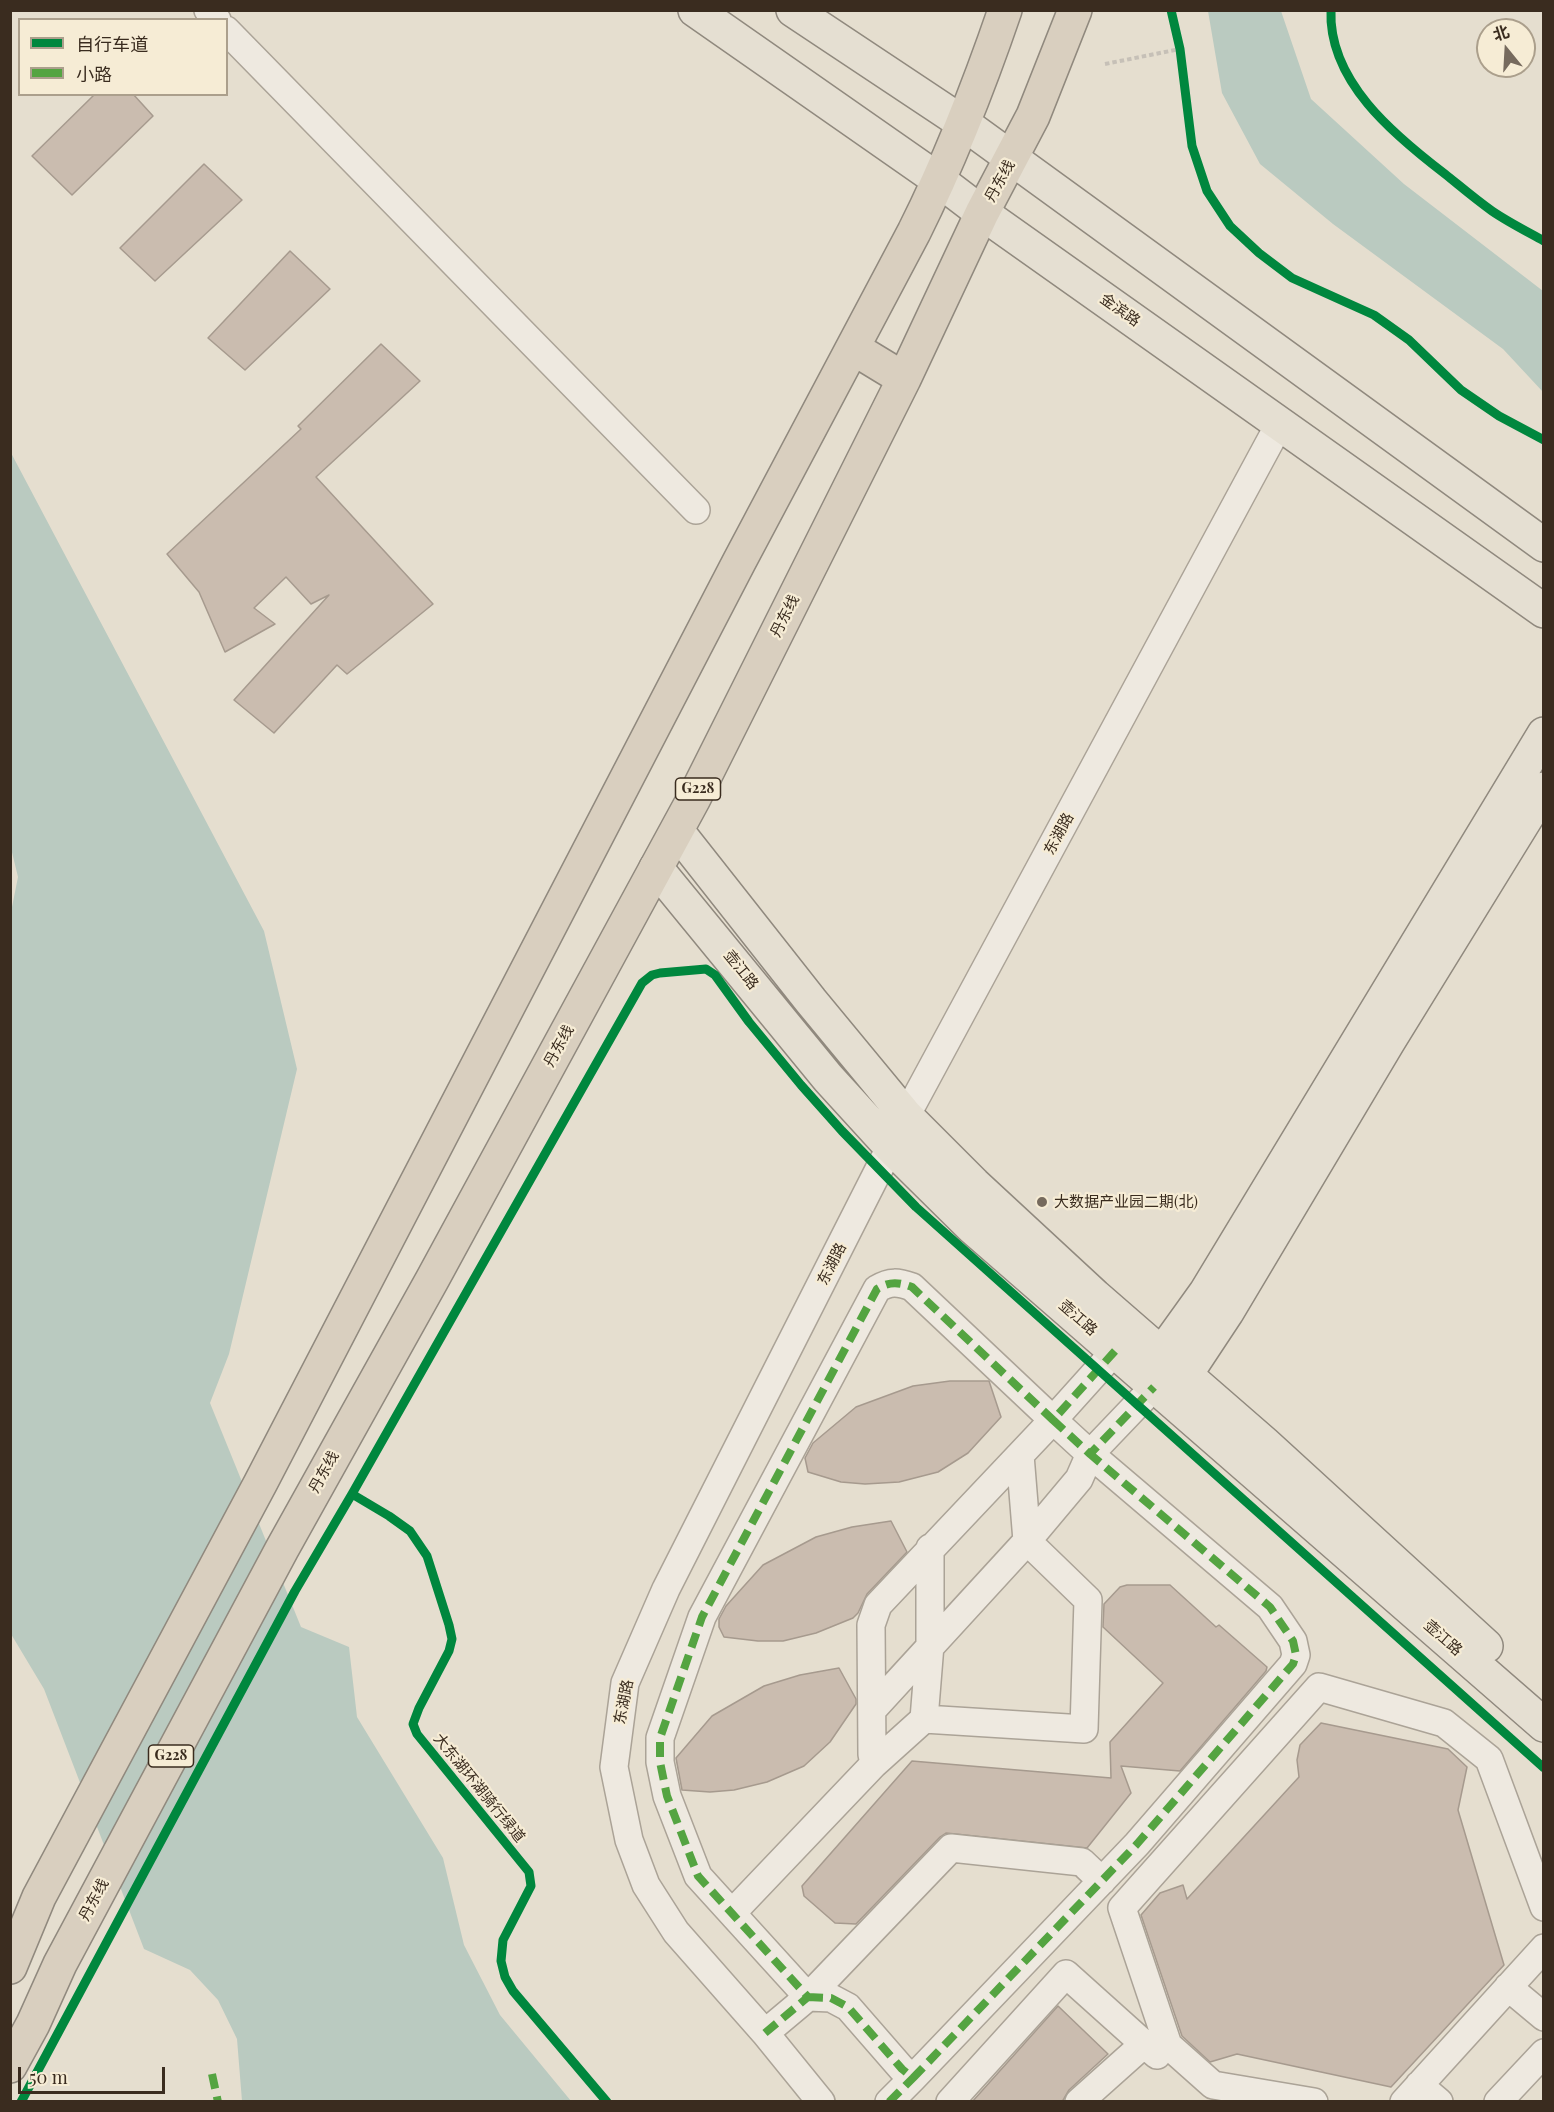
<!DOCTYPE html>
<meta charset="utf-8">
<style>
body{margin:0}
#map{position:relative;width:1554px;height:2112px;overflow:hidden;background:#e5decf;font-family:"Playfair Display","Noto Sans SC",serif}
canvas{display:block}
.frame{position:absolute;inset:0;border:12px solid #3a2c1f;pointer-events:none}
.legend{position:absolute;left:18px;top:18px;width:210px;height:78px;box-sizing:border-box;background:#f6ecd5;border:2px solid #ab9f8c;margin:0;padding:8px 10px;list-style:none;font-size:18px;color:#3a2c1f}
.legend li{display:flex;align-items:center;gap:12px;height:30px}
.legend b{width:30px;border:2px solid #ab9f8c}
.north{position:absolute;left:1476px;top:18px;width:60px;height:60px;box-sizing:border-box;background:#f6ecd5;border:2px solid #ab9f8c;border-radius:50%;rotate:342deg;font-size:16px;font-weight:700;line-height:24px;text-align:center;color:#3a2c1f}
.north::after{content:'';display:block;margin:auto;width:21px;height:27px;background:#766a5d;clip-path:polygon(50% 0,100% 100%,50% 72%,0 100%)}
.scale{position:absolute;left:18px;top:2067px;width:147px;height:27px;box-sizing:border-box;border:3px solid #3a2c1f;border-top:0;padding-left:8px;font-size:18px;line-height:21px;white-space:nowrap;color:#3a2c1f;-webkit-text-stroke:4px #f6ecd5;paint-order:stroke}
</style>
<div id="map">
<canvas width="1554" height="2112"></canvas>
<div class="frame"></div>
<ul class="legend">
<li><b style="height:8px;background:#00873e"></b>自行车道</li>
<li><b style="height:8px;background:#54a441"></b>小路</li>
</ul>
<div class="north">北</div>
<div class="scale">50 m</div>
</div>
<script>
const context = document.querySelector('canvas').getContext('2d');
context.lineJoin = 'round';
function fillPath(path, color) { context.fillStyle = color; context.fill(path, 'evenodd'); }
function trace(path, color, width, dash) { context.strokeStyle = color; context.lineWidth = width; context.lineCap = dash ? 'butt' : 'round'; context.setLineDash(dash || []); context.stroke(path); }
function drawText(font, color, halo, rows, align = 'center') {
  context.font = font + ' "Playfair Display","Noto Sans SC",serif'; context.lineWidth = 4.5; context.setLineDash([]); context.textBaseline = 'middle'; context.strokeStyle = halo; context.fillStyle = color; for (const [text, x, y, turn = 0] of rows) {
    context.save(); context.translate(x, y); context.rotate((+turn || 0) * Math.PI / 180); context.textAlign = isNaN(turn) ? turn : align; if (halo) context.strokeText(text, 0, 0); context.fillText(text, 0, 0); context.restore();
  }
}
fillPath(new Path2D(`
 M 1208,11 L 1281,11 L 1311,99 L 1404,184 L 1543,291 L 1543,392 L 1503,349 L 1333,224 L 1260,164 L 1222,93 Z
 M 10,451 L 264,931 L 297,1069 L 229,1354 L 210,1403 L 301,1627 L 349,1647 L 357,1717 L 443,1858 L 464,1945 L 500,2015 L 571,2101 L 242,2101 L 237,2039 L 218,2000 L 190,1970 L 144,1949 L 44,1689 L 11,1634 L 10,917 L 18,877 L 10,844 Z`), '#bacac0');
const building = new Path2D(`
 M 95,94 L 133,94 L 153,116 L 72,195 L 32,156 Z
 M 204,164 L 242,200 L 155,281 L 120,248 Z
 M 290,251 L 330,289 L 245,370 L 208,338 Z
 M 381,344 L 420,381 L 316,477 L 433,604 L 347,674 L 337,665 L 274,733 L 234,700 L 329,595 L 311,604 L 286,577 L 254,608 L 275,624 L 225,652 L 199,592 L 167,554 L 301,429 L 298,426 Z
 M 950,1381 L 989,1381 L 1001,1417 L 968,1453 L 938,1472 L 899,1482 L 865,1484 L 841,1482 L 808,1472 L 805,1458 L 813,1443 L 856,1407 L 913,1386 Z
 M 891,1521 L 907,1552 L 867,1594 L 858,1613 L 853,1618 L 816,1633 L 783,1641 L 758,1641 L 724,1637 L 719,1627 L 719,1619 L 726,1606 L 763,1565 L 816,1537 L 852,1527 Z
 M 1127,1585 L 1170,1585 L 1216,1627 L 1219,1625 L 1267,1667 L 1266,1671 L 1180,1771 L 1121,1766 L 1131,1793 L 1087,1848 L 946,1833 L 940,1837 L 856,1924 L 835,1923 L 804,1896 L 802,1886 L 912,1761 L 1111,1778 L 1110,1742 L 1163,1683 L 1103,1627 L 1104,1604 L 1120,1587 Z
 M 839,1668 L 856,1699 L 856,1704 L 830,1742 L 804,1766 L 767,1782 L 734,1790 L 710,1792 L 682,1790 L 676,1758 L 712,1716 L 764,1686 L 800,1675 Z
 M 1321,1723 L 1448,1749 L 1467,1767 L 1458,1810 L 1504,1965 L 1391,2087 L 1237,2054 L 1210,2062 L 1182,2036 L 1141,1915 L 1160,1893 L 1183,1885 L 1187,1899 L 1299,1777 L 1297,1760 L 1300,1745 Z
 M 1058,2006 L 1108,2054 L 1069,2090 L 1062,2102 L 972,2102 Z`);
fillPath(building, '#cabcaf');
trace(building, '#a69a8e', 1.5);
const minor = new Path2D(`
 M 208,10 L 217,20
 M 226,30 L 696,510
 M 1115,1351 L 1053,1420 L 1090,1454 L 1154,1387
 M 924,1719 L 930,1645 L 930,1548
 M 874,1764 L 924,1719 L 1084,1729 L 1088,1600 L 1027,1541 L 1020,1455
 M 732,1913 L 874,1764 L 872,1754 L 871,1625 L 878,1605 L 1053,1420 L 912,1287 C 898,1282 890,1281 877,1289 L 702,1617 L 660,1738 L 660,1762 L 667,1796 L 698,1876 L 808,1997 L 765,2033
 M 1508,1987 L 1544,2017
 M 808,1997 L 831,1998 L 848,2007 L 902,2069 L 913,2078 L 1137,1844 L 1293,1664 L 1296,1655 L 1293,1641 L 1270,1607 L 1090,1454 L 1079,1479 L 1027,1541 L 872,1710
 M 808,1997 L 951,1848 L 1082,1862 L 1102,1881
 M 1419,2085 L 1439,2102
 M 821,2102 L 765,2033 L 676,1932 L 646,1885 L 629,1840 L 614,1767 L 625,1683 L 666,1589 L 906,1116 L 1280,423
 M 889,2102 L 913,2078
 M 950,2102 L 1066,1974 L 1144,2044
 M 1079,2102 L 1144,2044 L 1157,2055
 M 1314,2102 L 1213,2085 L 1168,2045 L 1122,1908 L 1319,1687 L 1444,1723 L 1489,1759 L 1544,1907
 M 1404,2102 L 1544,1948
 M 1498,2102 L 1544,2053`);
const major = new Path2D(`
 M 695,10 L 940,181 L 982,213 L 1544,611
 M 793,10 L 963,123 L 1544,545
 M 677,831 L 811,1001 L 906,1116 L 974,1184 L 1095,1296 L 1264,1443 L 1486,1646
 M 656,868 L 828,1078 L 891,1147 L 972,1227 L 1544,1725
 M 1150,1370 L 1206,1292 L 1544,734
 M 1173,1391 L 1186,1374 L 1227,1312 L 1388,1042 L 1544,789`);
const highway = new Path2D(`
 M 853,348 L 904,379
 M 10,1967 L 39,1897 L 260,1484 L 739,562 L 914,232 C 950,160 979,86 1005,10
 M 10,2066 L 33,2024 L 60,1964 L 282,1549 L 432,1280 L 693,800 L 904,379 L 982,213 L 1033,116 L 1075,10`);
trace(minor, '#aba397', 30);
trace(major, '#90897e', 36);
trace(highway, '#90897e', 36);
trace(new Path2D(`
 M 1105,64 L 1180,49`), '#c6c0b7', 4, [4.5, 3]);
trace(minor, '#eee9e0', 27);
trace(major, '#e5dfd2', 33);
trace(highway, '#d9cfbf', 33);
trace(new Path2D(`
 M 1115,1351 L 1053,1420 L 1090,1454 L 1154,1387
 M 808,1997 L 831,1998 L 848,2007 L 902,2069 L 913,2078 L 1137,1844 L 1293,1664 L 1296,1655 L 1293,1641 L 1270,1607 L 1090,1454
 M 765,2033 L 808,1997 L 698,1876 L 667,1796 L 660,1762 L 660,1738 L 702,1617 L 877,1289 C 890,1281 898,1282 912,1287 L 1053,1420
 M 212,2074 L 218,2102
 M 889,2102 L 913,2078`), '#54a441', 8, [15, 8]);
trace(new Path2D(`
 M 1171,10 L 1180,49 L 1192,146 L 1207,191 L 1230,226 L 1259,253 L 1292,278 L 1374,315 L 1409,340 L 1461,390 L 1499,416 L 1544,440
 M 1331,10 C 1328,81 1394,135 1445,174 C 1460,186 1475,199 1492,211 C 1508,222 1526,231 1544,241
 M 352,1494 L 389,1516 L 410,1531 L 427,1556 L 449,1625 L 452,1639 L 449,1651 L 419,1708 L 413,1724 L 417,1734 L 529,1872 L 531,1886 L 503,1940 L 501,1961 L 505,1977 L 513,1991 L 607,2102
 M 21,2102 L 295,1591 L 352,1494 L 642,983 L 652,975 L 660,973 L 706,969 L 715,975 L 749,1022 L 801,1085 L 842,1131 L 916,1207 L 1544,1768`), '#00873e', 9);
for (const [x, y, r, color] of [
 [1042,1202,6,"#766a5d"]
]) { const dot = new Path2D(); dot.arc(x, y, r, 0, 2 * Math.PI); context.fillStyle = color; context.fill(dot); trace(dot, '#f6ecd5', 2); }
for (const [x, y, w] of [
 [698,789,45],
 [171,1756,45]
]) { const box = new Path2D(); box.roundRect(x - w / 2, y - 11, w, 22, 4.5); context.fillStyle = '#f6ecd5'; context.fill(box); trace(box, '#3a2c1f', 1.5); }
drawText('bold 14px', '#3a2c1f', null, [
 ["G228",698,789],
 ["G228",171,1756]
]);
drawText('15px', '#3a2c1f', '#f6ecd5', [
 ["丹东线",1000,181,-61],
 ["金滨路",1120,310,35],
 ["丹东线",785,616,-63],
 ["东湖路",1059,834,-62],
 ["壶江路",741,970,51],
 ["丹东线",559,1046,-61],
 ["东湖路",832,1264,-63],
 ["壶江路",1078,1318,41],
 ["丹东线",324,1472,-61],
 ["壶江路",1443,1638,41],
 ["东湖路",624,1702,-79],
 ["大东湖环湖骑行绿道",479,1788,51],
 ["丹东线",94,1900,-62]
]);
drawText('15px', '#3a2c1f', '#f6ecd5', [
 ["大数据产业园二期(北)",1054,1202]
], 'left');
</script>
